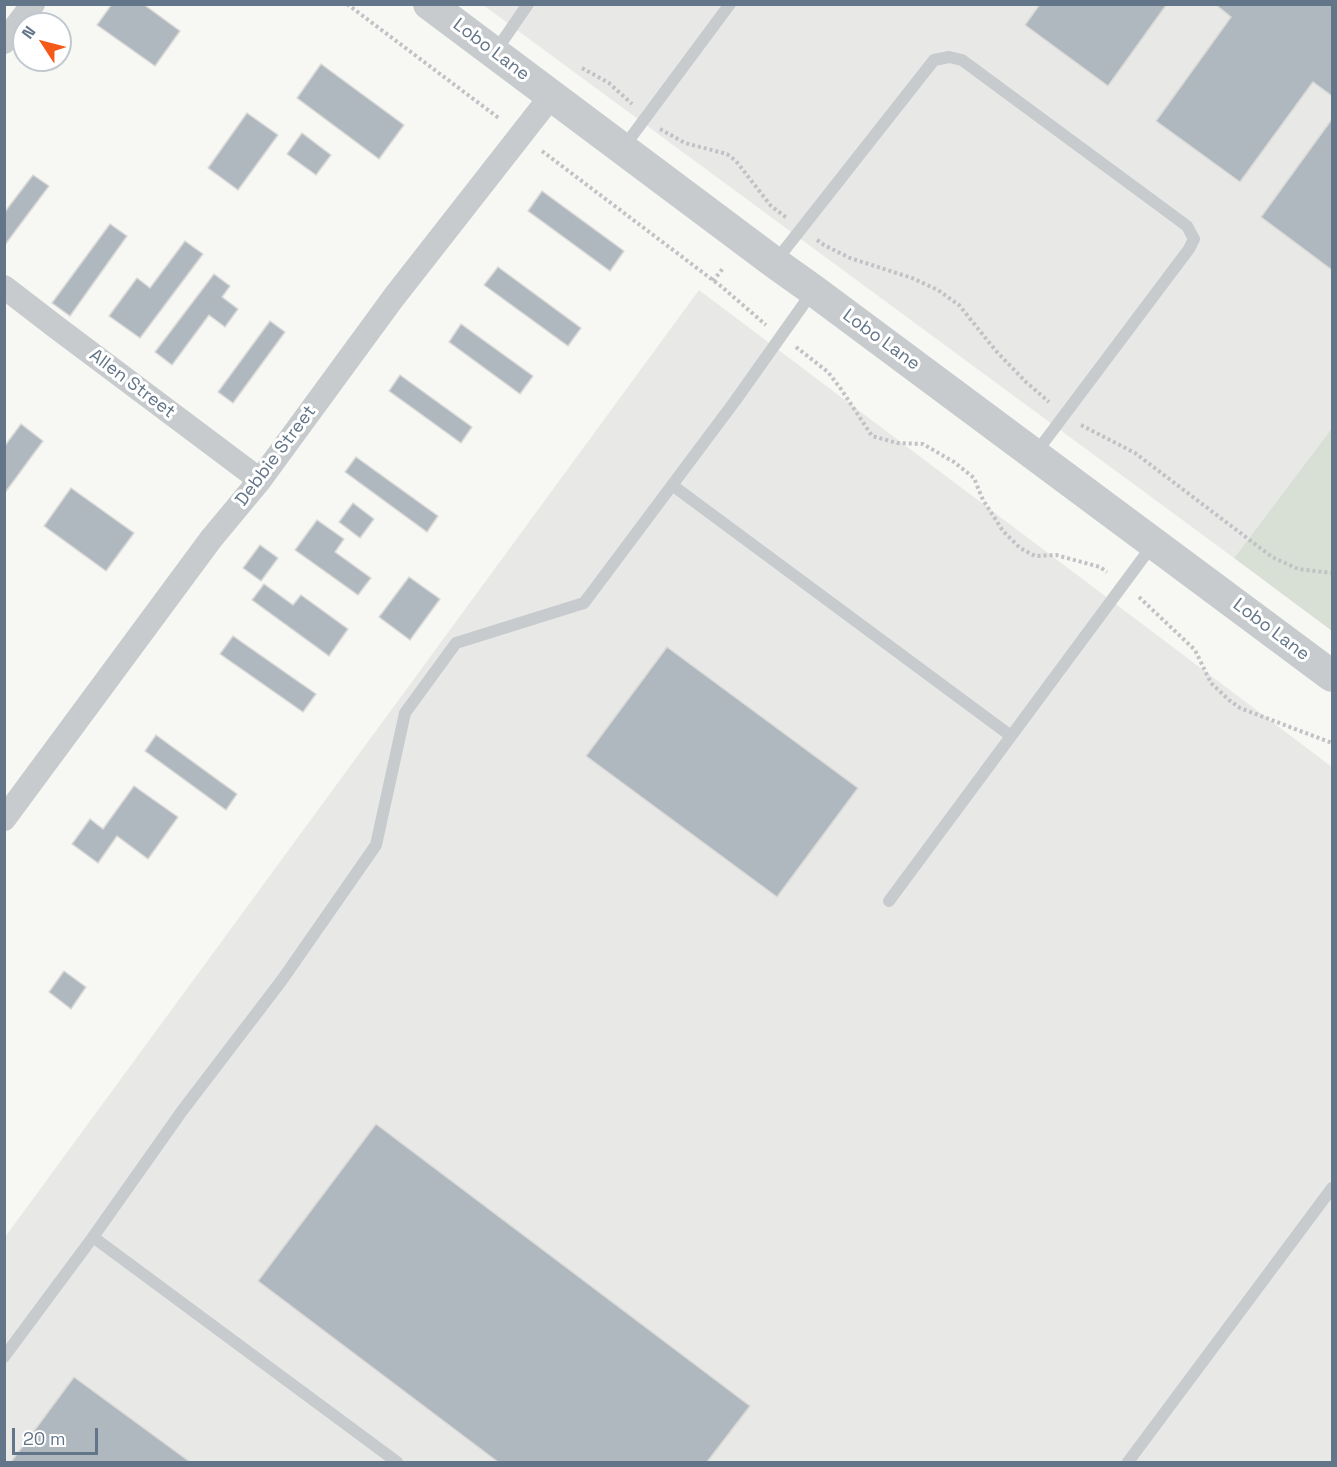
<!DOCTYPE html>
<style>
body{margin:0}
#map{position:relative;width:1337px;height:1467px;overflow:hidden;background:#f7f8f4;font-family:"Space Grotesk",sans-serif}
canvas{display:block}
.frame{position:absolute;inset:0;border:6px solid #637588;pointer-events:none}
.north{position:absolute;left:12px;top:12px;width:60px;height:60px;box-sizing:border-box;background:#fff;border:2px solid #c1c8cf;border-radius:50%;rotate:306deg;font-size:16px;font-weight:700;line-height:24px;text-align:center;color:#637588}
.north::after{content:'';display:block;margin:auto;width:21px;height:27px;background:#f55917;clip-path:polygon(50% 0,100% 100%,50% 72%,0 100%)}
.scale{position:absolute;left:12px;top:1428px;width:86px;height:27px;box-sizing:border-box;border:3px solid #637588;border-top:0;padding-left:8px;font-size:18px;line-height:21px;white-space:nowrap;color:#637588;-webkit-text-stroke:4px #fff;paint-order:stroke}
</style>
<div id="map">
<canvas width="1337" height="1467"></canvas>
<div class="frame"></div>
<div class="north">N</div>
<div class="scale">20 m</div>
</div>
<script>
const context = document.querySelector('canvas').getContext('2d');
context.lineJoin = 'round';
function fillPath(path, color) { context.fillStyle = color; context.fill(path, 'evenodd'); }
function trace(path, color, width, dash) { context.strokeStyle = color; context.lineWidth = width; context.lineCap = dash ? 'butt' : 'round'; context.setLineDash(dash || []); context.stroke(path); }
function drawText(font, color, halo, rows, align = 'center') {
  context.font = font + ' "Space Grotesk",sans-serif'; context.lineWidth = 6; context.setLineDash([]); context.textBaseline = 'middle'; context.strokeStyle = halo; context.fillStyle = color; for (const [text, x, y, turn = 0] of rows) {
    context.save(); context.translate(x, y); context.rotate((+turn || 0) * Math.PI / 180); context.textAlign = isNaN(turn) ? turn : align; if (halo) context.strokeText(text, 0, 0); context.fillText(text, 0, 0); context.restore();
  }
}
fillPath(new Path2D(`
 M 483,5 L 1332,5 L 1332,428 L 1234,558 Z
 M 699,290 L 1332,767 L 1332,1462 L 5,1462 L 5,1237 Z`), '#e8e9e7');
fillPath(new Path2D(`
 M 1332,428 L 1332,631 L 1234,558 Z`), '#d8e0d5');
const building = new Path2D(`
 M 112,4 L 143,4 L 180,31 L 155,66 L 97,25 Z
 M 1040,4 L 1167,4 L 1108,86 L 1025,25 Z
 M 1215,4 L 1332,4 L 1332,96 L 1313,82 L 1240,182 L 1156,121 L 1231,17 Z
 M 321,64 L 404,125 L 379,159 L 297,98 Z
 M 247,113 L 278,135 L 238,190 L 208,168 Z
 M 1332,119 L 1332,270 L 1261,217 Z
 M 302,133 L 331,155 L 316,175 L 287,154 Z
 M 33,175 L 49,186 L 4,246 L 4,213 Z
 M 542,191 L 624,251 L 610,271 L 528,211 Z
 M 110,224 L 127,236 L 70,316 L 52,303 Z
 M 185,241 L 203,254 L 140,338 L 109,316 L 137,278 L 150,288 Z
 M 498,267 L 581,328 L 568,346 L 484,285 Z
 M 214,274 L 230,286 L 222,297 L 238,309 L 225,327 L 209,315 L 172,365 L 155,352 Z
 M 270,321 L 285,332 L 233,403 L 218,392 Z
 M 461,324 L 533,376 L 520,394 L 449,342 Z
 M 400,375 L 472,427 L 461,443 L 389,391 Z
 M 21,424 L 43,441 L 4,494 L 4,447 Z
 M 356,457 L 438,516 L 427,532 L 345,472 Z
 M 71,488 L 134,533 L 106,571 L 44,526 Z
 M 353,503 L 374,519 L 360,538 L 339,522 Z
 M 317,520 L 344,539 L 335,552 L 371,578 L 358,595 L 295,550 Z
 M 260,545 L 278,558 L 261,581 L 243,568 Z
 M 409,577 L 440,599 L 410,640 L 379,617 Z
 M 264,584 L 293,605 L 301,595 L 348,629 L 329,656 L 252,600 Z
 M 233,636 L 316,694 L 303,712 L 220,654 Z
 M 667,647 L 858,788 L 777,897 L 586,756 Z
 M 156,735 L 237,794 L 226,810 L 145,751 Z
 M 134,786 L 178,817 L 148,859 L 117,836 L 98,863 L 72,844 L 90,819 L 103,829 Z
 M 64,971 L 86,987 L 71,1009 L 49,992 Z
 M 376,1124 L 750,1406 L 707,1462 L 498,1462 L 258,1281 Z
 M 74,1377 L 190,1462 L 11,1462 Z`);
fillPath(building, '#b0b8bf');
trace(building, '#d9d9d7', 1.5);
trace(new Path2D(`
 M 347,4 L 500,119
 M 582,68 L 609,83 L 632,104
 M 660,129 L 685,143 L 727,154 L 736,161 L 771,206 L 787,218
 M 542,151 L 722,287 L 766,325
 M 817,240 L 824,245 L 850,258 L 912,278 L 938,290 L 959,305 L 996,351 L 1026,382 L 1049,402
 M 713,281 L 724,267
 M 796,347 L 828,372 L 841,389 L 872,436 L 897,443 L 923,444 L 954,462 L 974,478 L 983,500 L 1003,531 L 1020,548 L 1035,556 L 1056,555 L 1100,567 L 1107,572
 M 1081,425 L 1135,453 L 1272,557 L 1298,569 L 1332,573
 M 1139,597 L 1195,650 L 1211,683 L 1229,700 L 1240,708 L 1332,743`), '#c0c2c5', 4, [3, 3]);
trace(new Path2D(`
 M 495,52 L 528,4
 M 623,148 L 730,4
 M 775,262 L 934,60 L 949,57 L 962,60 L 1187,226 L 1194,239 L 1189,249 L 1035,454
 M 672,485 L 1011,736
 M 889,901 L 1154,543
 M 93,1237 L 397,1462
 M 4,1357 L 93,1237 L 182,1111 L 282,980 L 376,845 L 405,713 L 456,643 L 584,603 L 735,401 L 813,291
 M 1128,1462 L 1332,1188`), '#c7cbce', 12);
trace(new Path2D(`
 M 4,42 L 33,4
 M 4,287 L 56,327 L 260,480
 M 4,819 L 211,539 L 260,480 L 394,297 L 552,95`), '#c7cbce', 24);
trace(new Path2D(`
 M 429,4 L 775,263 L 813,290 L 1332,676`), '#c7cbce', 32);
drawText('18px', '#637588', '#fff', [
 ["Lobo Lane",491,50,37],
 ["Lobo Lane",881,340,36],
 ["Allen Street",132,384,37],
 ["Debbie Street",276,456,-53],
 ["Lobo Lane",1271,630,37]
]);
</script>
